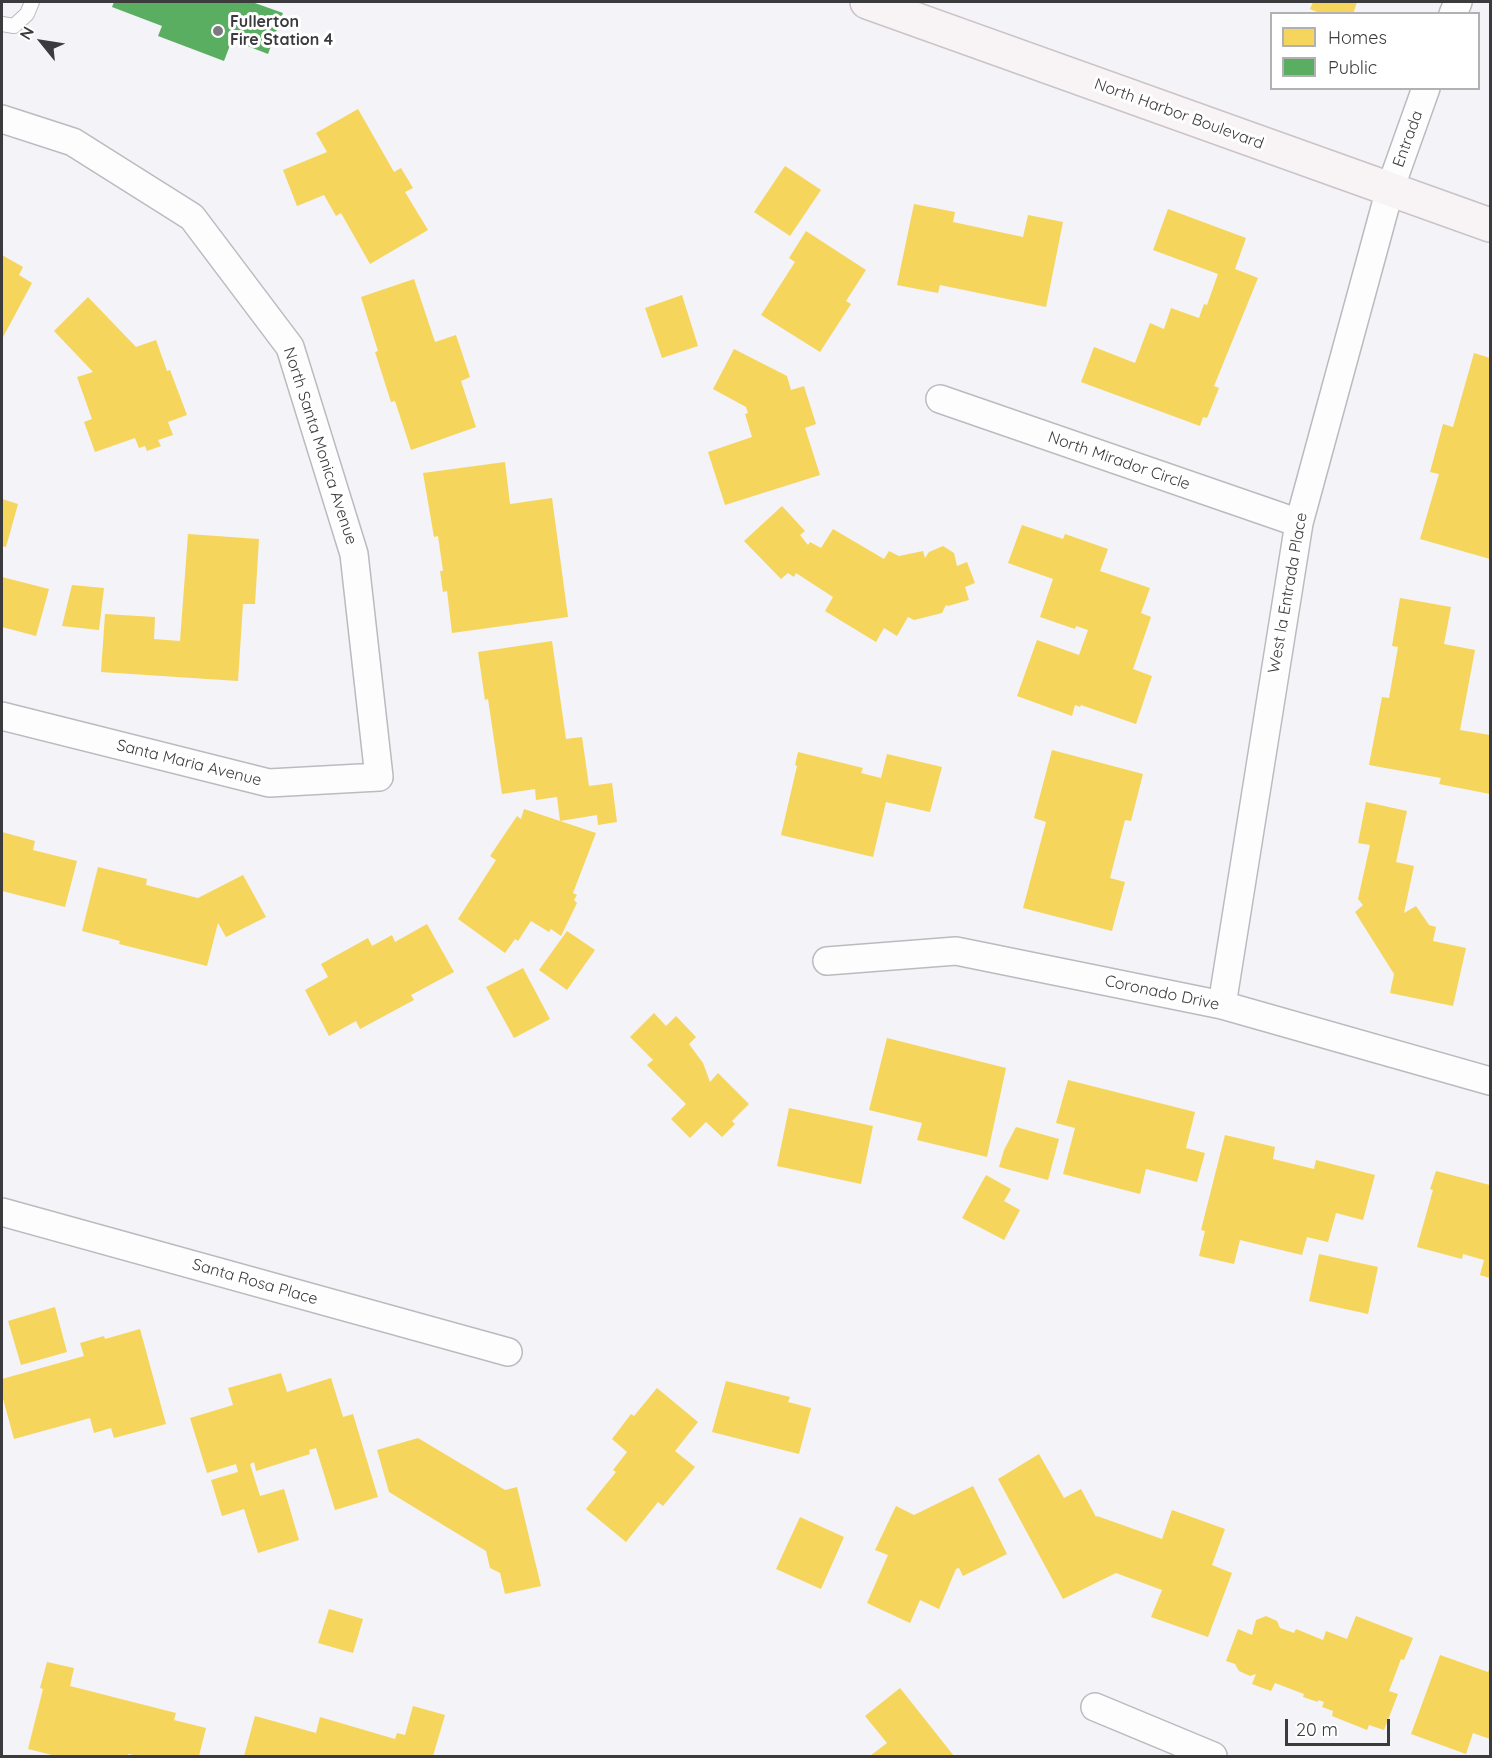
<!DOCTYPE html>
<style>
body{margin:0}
#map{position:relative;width:1492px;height:1758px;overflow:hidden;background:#f3f3f8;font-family:Quicksand,sans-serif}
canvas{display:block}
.frame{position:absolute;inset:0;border:3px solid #3b3b3e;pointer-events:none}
.legend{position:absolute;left:1270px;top:12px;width:210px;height:78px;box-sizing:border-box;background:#fff;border:2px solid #b1b1b2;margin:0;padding:8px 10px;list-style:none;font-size:18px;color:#3b3b3e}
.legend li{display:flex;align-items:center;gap:12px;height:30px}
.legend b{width:30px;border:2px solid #b1b1b2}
.north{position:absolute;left:12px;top:12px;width:60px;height:60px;-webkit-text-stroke:4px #fff;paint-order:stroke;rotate:300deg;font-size:16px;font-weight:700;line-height:24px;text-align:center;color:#3b3b3e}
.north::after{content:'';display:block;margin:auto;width:21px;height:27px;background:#3b3b3e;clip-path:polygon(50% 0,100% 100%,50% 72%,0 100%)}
.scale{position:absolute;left:1285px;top:1719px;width:105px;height:27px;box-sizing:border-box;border:3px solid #3b3b3e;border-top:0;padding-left:8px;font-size:18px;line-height:21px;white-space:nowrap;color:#3b3b3e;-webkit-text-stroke:4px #fff;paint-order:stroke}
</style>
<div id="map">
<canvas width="1492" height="1758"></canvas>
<div class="frame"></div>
<ul class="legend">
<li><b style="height:16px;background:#f6d55c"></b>Homes</li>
<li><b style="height:16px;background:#5aae61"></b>Public</li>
</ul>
<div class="north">N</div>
<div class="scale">20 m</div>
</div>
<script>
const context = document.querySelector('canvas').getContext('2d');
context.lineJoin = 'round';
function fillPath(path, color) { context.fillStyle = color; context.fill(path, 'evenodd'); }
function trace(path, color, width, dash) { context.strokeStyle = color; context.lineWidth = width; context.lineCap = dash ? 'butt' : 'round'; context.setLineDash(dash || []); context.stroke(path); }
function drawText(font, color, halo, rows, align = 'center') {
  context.font = font + ' Quicksand,sans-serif'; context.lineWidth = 6; context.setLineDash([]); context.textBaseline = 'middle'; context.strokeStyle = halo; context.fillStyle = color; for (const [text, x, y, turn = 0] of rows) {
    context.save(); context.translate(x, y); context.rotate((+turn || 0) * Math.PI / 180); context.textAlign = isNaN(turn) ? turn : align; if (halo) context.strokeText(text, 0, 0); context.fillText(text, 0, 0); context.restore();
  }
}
fillPath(new Path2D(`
 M 1313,2 L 1357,2 L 1353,14 L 1322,14 L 1310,9 Z
 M 358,109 L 394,172 L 401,168 L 413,188 L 405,192 L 428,230 L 370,264 L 341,213 L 336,216 L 324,195 L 297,206 L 283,170 L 327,152 L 316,133 Z
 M 785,166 L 821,190 L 790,236 L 754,212 Z
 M 914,204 L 955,212 L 953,222 L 1023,237 L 1028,215 L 1063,222 L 1046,307 L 940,285 L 938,293 L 897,285 Z
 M 1168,209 L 1246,238 L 1235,269 L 1258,278 L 1214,386 L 1219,388 L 1207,418 L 1203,417 L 1200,426 L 1081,382 L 1094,347 L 1135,363 L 1150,323 L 1164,329 L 1171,308 L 1199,318 L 1204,304 L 1207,305 L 1218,274 L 1153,250 Z
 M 806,231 L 866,270 L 846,301 L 851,304 L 820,352 L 761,315 L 795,262 L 789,258 Z
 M 2,255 L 23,267 L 19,275 L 32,283 L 2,339 Z
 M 414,279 L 435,342 L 456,335 L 470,377 L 461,381 L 476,427 L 411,450 L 395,401 L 391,402 L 375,352 L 378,351 L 361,297 Z
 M 682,295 L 698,346 L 662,358 L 645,308 Z
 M 88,297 L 136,347 L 156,340 L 167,371 L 170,370 L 187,415 L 168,422 L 173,435 L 158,440 L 161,446 L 147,451 L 145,446 L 139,448 L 135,438 L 95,452 L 84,422 L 92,419 L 77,377 L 93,372 L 54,331 Z
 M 734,349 L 787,376 L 791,390 L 804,386 L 816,424 L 805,428 L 820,475 L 725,505 L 708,452 L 752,437 L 745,414 L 748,413 L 746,407 L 713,389 Z
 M 1474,353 L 1490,358 L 1490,559 L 1420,539 L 1439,474 L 1430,472 L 1443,424 L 1453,427 Z
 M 505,462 L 510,504 L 552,498 L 568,617 L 452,633 L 447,591 L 443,592 L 440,571 L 443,571 L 438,536 L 434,537 L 423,473 Z
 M 2,499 L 18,504 L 6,547 L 2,546 Z
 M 782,506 L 805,531 L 800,535 L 808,545 L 810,542 L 821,548 L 833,529 L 884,559 L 889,551 L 899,556 L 923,551 L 925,558 L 929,552 L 943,546 L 954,553 L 957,566 L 967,562 L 975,583 L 965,587 L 969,600 L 948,606 L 946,605 L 942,613 L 914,620 L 908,617 L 897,636 L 884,628 L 876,642 L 825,611 L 833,597 L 796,573 L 794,577 L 788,573 L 781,579 L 744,541 Z
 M 1022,525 L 1063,539 L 1065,534 L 1108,549 L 1100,571 L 1150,588 L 1141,613 L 1151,617 L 1133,669 L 1152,676 L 1136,724 L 1081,705 L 1080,707 L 1075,705 L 1072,716 L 1017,696 L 1037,640 L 1079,655 L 1088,630 L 1076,626 L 1075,629 L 1040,617 L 1053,579 L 1008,563 Z
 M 188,534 L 259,539 L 255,604 L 243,604 L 238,681 L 101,672 L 105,614 L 155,617 L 154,639 L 180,641 Z
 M 2,577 L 49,589 L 36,636 L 2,627 Z
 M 72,585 L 104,588 L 99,630 L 62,626 Z
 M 1400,598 L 1451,607 L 1444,644 L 1475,650 L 1460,730 L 1490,735 L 1490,794 L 1439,784 L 1441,778 L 1369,765 L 1382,697 L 1389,698 L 1398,647 L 1392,646 Z
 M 552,641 L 566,739 L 582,737 L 589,786 L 612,783 L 617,822 L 598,825 L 597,815 L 560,821 L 557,797 L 536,800 L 535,789 L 502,794 L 488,699 L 485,700 L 478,652 Z
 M 1052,750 L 1143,774 L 1131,821 L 1125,820 L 1110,878 L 1125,882 L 1112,931 L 1023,908 L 1046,822 L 1034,818 Z
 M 798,752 L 863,768 L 861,773 L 881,778 L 887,754 L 942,767 L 930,812 L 886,802 L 873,857 L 781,835 L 797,766 L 795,765 Z
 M 1366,802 L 1407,811 L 1396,862 L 1414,866 L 1404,913 L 1416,906 L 1429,925 L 1436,927 L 1433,941 L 1466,948 L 1453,1006 L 1390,993 L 1394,974 L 1355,912 L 1363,905 L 1358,899 L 1370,845 L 1358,843 Z
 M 524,809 L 596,833 L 573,893 L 577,895 L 574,900 L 577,903 L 561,936 L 551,929 L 549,932 L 531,921 L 518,941 L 515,939 L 505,953 L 458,919 L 496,860 L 490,856 L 517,816 L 521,819 Z
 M 2,832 L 35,841 L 33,850 L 77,861 L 65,907 L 2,891 Z
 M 98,867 L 147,879 L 146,885 L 198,898 L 243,875 L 266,917 L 226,937 L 218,923 L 207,966 L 119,944 L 120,941 L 82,931 Z
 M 427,924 L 454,972 L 411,995 L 414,1000 L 360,1029 L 356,1021 L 329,1036 L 305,990 L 328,977 L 321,964 L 368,938 L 372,946 L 392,935 L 395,942 Z
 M 567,931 L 595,950 L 567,990 L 539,970 Z
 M 523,968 L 550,1019 L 514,1038 L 486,987 Z
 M 654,1013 L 666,1026 L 676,1016 L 696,1037 L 689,1044 L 703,1063 L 710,1082 L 718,1073 L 749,1104 L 732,1121 L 735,1124 L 722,1137 L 706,1122 L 690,1138 L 671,1119 L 686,1104 L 647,1065 L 653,1060 L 630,1037 Z
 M 887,1038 L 1006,1068 L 987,1157 L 917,1140 L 922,1123 L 869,1110 Z
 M 1068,1080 L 1195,1112 L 1186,1148 L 1205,1153 L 1197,1182 L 1146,1169 L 1140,1194 L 1063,1174 L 1075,1128 L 1056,1123 Z
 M 789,1108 L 873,1126 L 861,1184 L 777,1166 Z
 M 1016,1127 L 1059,1139 L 1048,1180 L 999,1167 L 1004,1150 Z
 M 1225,1135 L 1275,1147 L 1273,1159 L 1314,1169 L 1316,1160 L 1375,1175 L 1363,1220 L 1336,1213 L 1328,1242 L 1307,1237 L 1302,1255 L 1240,1240 L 1234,1264 L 1199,1256 L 1205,1231 L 1201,1230 Z
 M 1436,1171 L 1490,1185 L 1490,1278 L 1480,1275 L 1484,1260 L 1463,1254 L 1462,1259 L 1417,1247 L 1433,1190 L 1430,1189 Z
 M 986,1175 L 1011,1189 L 1004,1201 L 1020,1210 L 1004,1240 L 962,1218 Z
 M 1319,1254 L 1378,1267 L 1368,1314 L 1309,1301 Z
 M 55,1307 L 67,1352 L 21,1365 L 8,1321 Z
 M 140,1329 L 166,1424 L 114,1438 L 111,1428 L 94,1433 L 90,1418 L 14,1439 L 2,1395 L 2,1379 L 84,1356 L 80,1343 L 104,1336 L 105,1339 Z
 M 281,1373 L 287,1392 L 331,1378 L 343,1417 L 353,1414 L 378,1497 L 335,1510 L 316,1448 L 309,1450 L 310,1454 L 256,1471 L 254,1462 L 250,1464 L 260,1496 L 284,1489 L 299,1540 L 258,1553 L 244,1509 L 222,1516 L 211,1480 L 238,1472 L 236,1464 L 207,1473 L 190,1418 L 233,1405 L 228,1388 Z
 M 726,1381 L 790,1397 L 788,1402 L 811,1408 L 799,1454 L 712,1432 Z
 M 657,1388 L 698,1422 L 675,1451 L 695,1467 L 663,1506 L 658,1502 L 626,1542 L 586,1509 L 616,1472 L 613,1470 L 627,1452 L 612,1439 L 631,1414 L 634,1416 Z
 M 418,1438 L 505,1490 L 517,1487 L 541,1586 L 505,1594 L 500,1573 L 490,1568 L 486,1551 L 389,1492 L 377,1450 Z
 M 1039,1454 L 1064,1498 L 1081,1489 L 1096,1517 L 1097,1516 L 1162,1539 L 1172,1510 L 1225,1529 L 1212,1565 L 1232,1573 L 1208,1637 L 1151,1617 L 1162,1590 L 1116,1573 L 1063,1599 L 998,1479 Z
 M 973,1486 L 1007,1554 L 963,1576 L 959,1568 L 956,1569 L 939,1609 L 920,1600 L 910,1623 L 867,1603 L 888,1555 L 875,1550 L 896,1506 L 914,1515 Z
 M 800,1517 L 844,1537 L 821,1589 L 776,1569 Z
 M 329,1609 L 363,1619 L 353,1653 L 318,1643 Z
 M 1266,1616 L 1277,1621 L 1280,1628 L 1294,1633 L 1296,1629 L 1323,1640 L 1326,1631 L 1347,1639 L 1356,1616 L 1413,1638 L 1404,1660 L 1401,1659 L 1389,1691 L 1398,1694 L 1384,1730 L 1369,1725 L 1367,1730 L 1332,1716 L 1333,1711 L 1322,1707 L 1324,1702 L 1318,1700 L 1318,1702 L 1303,1697 L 1304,1694 L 1275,1683 L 1271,1691 L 1252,1684 L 1256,1674 L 1250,1676 L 1239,1671 L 1235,1664 L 1226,1661 L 1238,1629 L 1252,1635 L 1256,1620 Z
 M 1440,1655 L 1488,1672 L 1490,1667 L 1490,1739 L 1473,1733 L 1466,1754 L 1411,1734 Z
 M 47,1662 L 74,1668 L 70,1686 L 176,1713 L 174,1720 L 206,1728 L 199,1756 L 139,1756 L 128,1754 L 127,1756 L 56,1756 L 28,1749 L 43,1689 L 40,1688 Z
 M 900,1688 L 954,1756 L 870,1756 L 887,1743 L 865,1716 Z
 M 413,1706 L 445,1715 L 433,1756 L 244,1756 L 255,1716 L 316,1733 L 320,1717 L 395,1739 L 397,1733 L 405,1735 Z`), '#f6d55c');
fillPath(new Path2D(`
 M 114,2 L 252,2 L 283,13 L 268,54 L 232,40 L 224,61 L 158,36 L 162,26 L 112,7 Z`), '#5aae61');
const service = new Path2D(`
 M 2,24 L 14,26 L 27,14 L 32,2`);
const minor = new Path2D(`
 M 1453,14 L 1458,2
 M 2,119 L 73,142 L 192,217 L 290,347 L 354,554 L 379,777 L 269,783 L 2,716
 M 940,399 L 1299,523
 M 827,961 L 956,951 L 1222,1005 L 1490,1081
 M 1222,1005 L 1299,523 L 1390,189 L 1426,88
 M 2,1212 L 508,1352
 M 1095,1707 L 1213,1756`);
const primary = new Path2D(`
 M 867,2 L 1490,225`);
trace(service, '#bbbbbf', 16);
trace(minor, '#bbbbbf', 30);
trace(primary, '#cbc3c5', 36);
trace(service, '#fdfdfe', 14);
trace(minor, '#fdfdfe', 27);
trace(primary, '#f8f4f5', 33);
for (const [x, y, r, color] of [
 [218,31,6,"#7b7b7f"]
]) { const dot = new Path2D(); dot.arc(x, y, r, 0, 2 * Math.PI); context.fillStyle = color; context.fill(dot); trace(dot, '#fff', 2); }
drawText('bold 16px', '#3b3b3e', '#fff', [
 ["Fullerton",230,22],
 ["Fire Station 4",230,40]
], 'left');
drawText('16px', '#3b3b3e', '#fff', [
 ["North Harbor Boulevard",1179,114,20],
 ["Entrada",1408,139,-70],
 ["North Santa Monica Avenue",320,446,72],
 ["North Mirador Circle",1119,461,19],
 ["West la Entrada Place",1288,593,-80],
 ["Santa Maria Avenue",189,763,14],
 ["Coronado Drive",1162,993,12],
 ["Santa Rosa Place",255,1282,16]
]);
</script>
